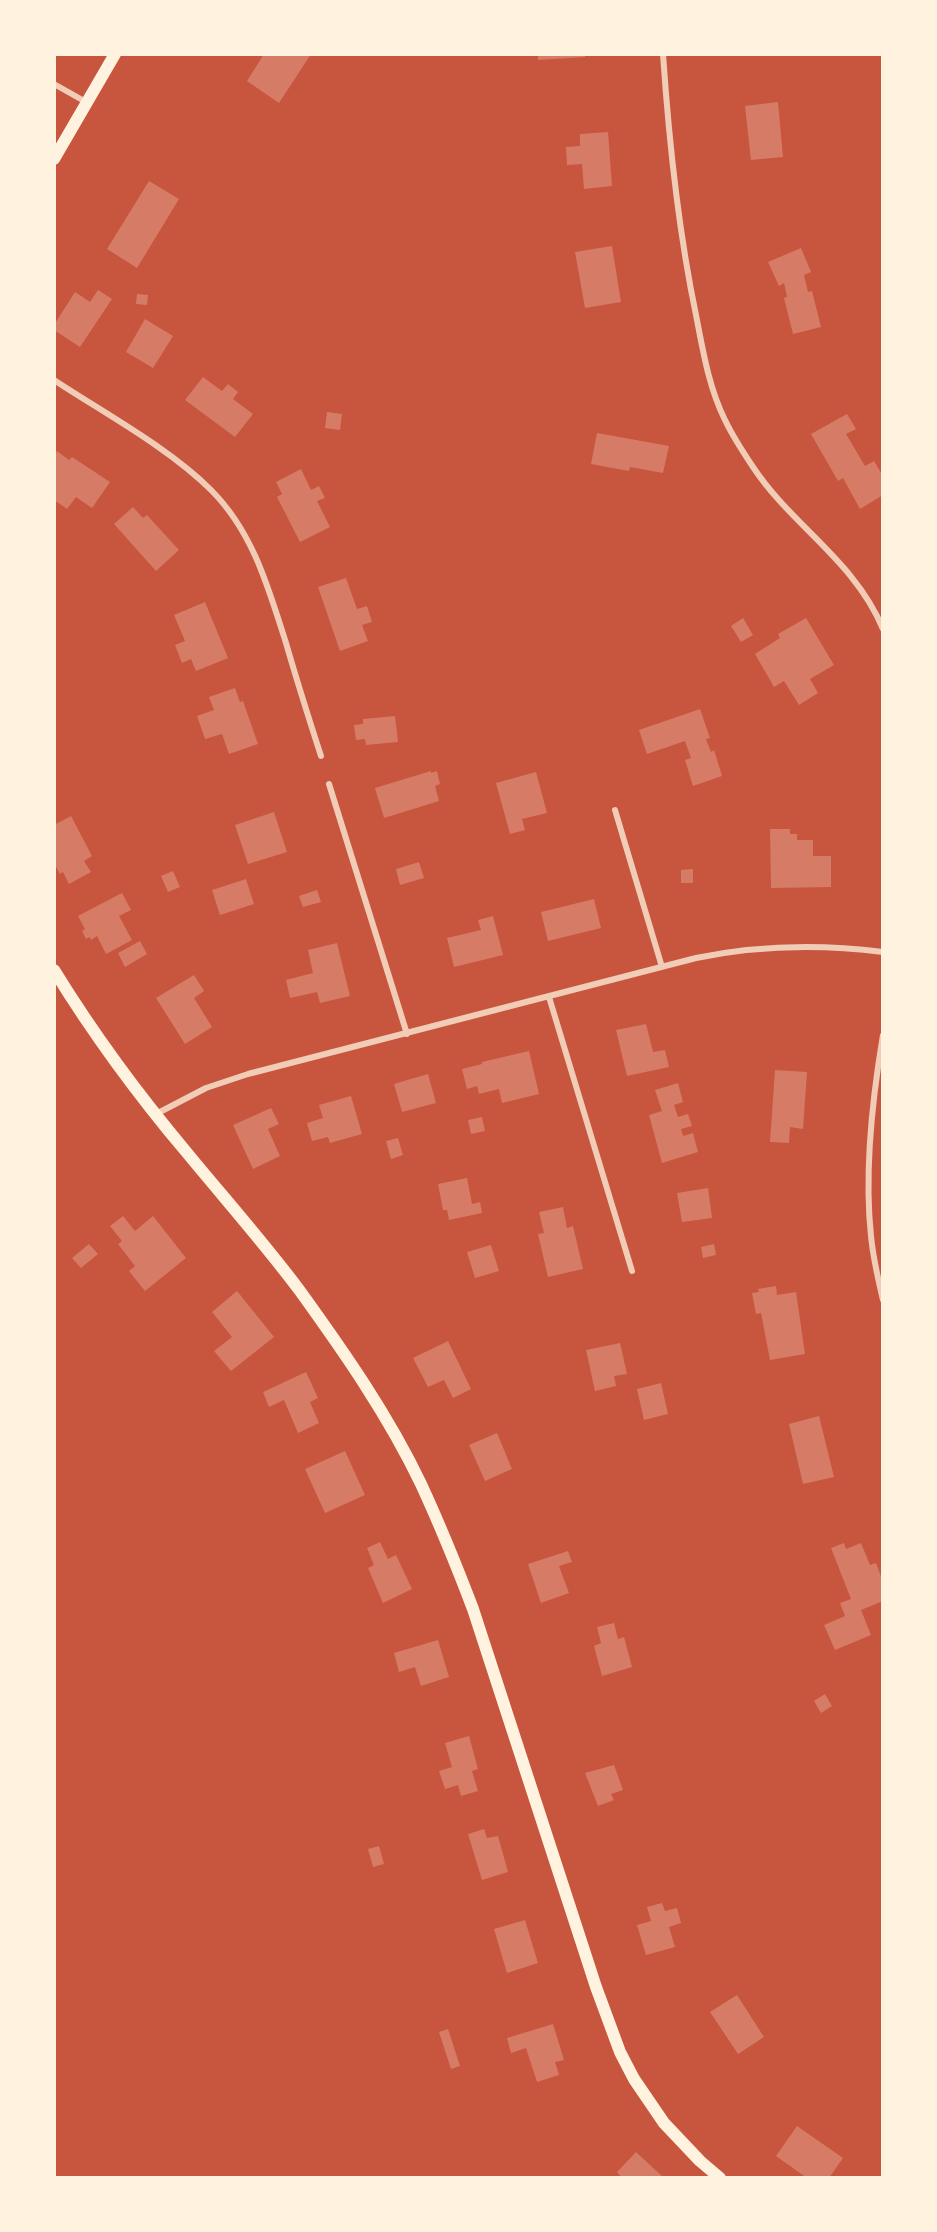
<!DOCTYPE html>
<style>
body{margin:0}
#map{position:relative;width:937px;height:2232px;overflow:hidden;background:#c8553d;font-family:"Asap Condensed",sans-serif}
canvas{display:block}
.frame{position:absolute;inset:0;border:56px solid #fff3e0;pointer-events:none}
</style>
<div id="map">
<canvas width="937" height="2232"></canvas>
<div class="frame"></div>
</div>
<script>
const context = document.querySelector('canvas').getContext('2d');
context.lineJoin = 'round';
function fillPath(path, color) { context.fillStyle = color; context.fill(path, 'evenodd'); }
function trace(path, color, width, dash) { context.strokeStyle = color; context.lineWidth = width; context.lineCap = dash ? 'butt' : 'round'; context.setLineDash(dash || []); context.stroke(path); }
fillPath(new Path2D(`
 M 264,54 L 311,54 L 279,103 L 247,81 Z
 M 538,54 L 585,54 L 585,57 L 538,60 Z
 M 778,102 L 783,157 L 751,160 L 745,106 Z
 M 608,132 L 612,186 L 584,189 L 582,164 L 567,165 L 566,147 L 580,146 L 580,134 Z
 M 149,181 L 179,199 L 137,268 L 107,249 Z
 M 612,246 L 621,302 L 585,308 L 575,252 Z
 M 801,248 L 811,272 L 804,275 L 808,292 L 812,291 L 821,327 L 793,334 L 784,298 L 787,297 L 784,283 L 779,286 L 768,262 Z
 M 98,290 L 112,299 L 80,347 L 54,330 L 54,325 L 75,292 L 90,302 Z
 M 137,294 L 148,295 L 147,305 L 136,304 Z
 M 145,319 L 173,336 L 153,368 L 126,352 Z
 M 203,377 L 222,391 L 228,384 L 238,392 L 233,399 L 253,414 L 235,437 L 185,400 Z
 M 327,412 L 342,414 L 340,430 L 325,428 Z
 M 847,414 L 856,429 L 846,434 L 865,466 L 874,461 L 883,476 L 883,495 L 860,509 L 843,478 L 838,481 L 811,434 Z
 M 597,433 L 669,446 L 663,473 L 630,467 L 629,471 L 591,464 Z
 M 57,451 L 69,460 L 72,457 L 110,482 L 92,508 L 76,497 L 67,509 L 54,500 L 54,455 Z
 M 301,469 L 311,490 L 319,486 L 325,498 L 317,501 L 330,527 L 300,542 L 277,497 L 282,494 L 276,482 Z
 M 133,507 L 143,518 L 147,515 L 179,550 L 156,571 L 114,524 Z
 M 346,578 L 357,609 L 367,606 L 372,622 L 362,625 L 368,641 L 340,651 L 318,587 Z
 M 205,602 L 228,658 L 196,671 L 191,659 L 182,663 L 175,645 L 185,641 L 174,615 Z
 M 743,618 L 753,635 L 741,642 L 731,626 Z
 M 806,618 L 834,665 L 810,679 L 818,693 L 799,705 L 784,681 L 774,687 L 755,654 L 780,638 L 778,634 Z
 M 235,688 L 240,702 L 243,701 L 258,744 L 229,754 L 222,734 L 205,739 L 197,716 L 214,710 L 209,697 Z
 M 700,709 L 710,738 L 706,739 L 711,752 L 714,750 L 722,776 L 693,786 L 685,760 L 691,758 L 685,741 L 647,754 L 639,730 Z
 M 395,716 L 398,742 L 366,745 L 365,739 L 356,740 L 354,725 L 363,724 L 363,719 Z
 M 431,771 L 431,773 L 437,771 L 440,784 L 435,786 L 439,801 L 384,818 L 375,788 Z
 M 536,772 L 547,813 L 522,819 L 525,830 L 510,834 L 496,783 Z
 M 274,812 L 287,852 L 248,864 L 235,825 Z
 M 71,816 L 92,856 L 84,861 L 91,872 L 69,884 L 63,872 L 60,874 L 54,863 L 54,825 Z
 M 770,829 L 790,829 L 790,834 L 797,834 L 797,840 L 813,840 L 813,856 L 831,856 L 831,887 L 771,888 Z
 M 419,862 L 424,878 L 400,885 L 396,869 Z
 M 693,869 L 693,883 L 681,883 L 681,870 Z
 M 173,871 L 180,887 L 168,892 L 161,876 Z
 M 246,879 L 254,904 L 220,915 L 212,890 Z
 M 317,890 L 321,902 L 303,907 L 299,896 Z
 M 122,893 L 131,910 L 119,916 L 132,940 L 106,954 L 97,936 L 91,940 L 90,937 L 86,939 L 82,931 L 85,929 L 78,916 Z
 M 594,899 L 601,928 L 548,941 L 541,912 Z
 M 493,916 L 503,955 L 454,967 L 447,938 L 481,930 L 478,920 Z
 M 140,941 L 147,954 L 125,967 L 118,953 Z
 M 337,943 L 350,996 L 320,1003 L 317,992 L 290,998 L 286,980 L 313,973 L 308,950 Z
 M 194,975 L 204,991 L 194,998 L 212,1027 L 185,1044 L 156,998 Z
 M 646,1024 L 653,1052 L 665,1050 L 669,1067 L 627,1076 L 616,1030 Z
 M 529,1051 L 539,1094 L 502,1103 L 499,1089 L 479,1094 L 477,1086 L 467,1089 L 462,1069 L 482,1064 L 482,1062 Z
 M 775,1070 L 807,1072 L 803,1129 L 790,1127 L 789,1143 L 770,1142 Z
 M 428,1074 L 436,1103 L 402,1112 L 394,1084 Z
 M 678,1083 L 683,1102 L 674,1105 L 678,1117 L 688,1114 L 692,1126 L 681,1129 L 683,1136 L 693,1133 L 698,1152 L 662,1163 L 649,1115 L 662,1111 L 655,1090 Z
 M 351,1096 L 362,1134 L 330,1143 L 328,1137 L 312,1141 L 307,1123 L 323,1118 L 319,1105 Z
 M 271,1108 L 279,1124 L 268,1129 L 280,1156 L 253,1169 L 233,1125 Z
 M 482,1117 L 485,1131 L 471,1134 L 468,1120 Z
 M 398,1138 L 403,1155 L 391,1159 L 386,1141 Z
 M 467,1178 L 472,1204 L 480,1202 L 482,1213 L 449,1220 L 447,1210 L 443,1210 L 438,1184 Z
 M 708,1188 L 712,1218 L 682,1222 L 677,1193 Z
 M 563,1207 L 567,1228 L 573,1226 L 583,1269 L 548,1277 L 538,1234 L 544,1233 L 539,1212 Z
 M 123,1216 L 135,1231 L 153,1216 L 186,1258 L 145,1291 L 129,1271 L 135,1266 L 118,1244 L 122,1241 L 110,1226 Z
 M 89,1244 L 98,1254 L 81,1268 L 72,1258 Z
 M 714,1244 L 716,1255 L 703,1258 L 701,1247 Z
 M 491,1245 L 499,1271 L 475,1278 L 467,1252 Z
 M 776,1286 L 777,1295 L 796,1292 L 805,1354 L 770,1360 L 761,1313 L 756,1314 L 752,1293 L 759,1292 L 758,1289 Z
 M 237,1291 L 274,1337 L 231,1371 L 214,1351 L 232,1337 L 212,1312 Z
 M 448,1341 L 471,1389 L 453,1398 L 444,1380 L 428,1387 L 413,1358 Z
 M 620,1343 L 627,1374 L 614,1376 L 616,1386 L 595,1391 L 586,1350 Z
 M 306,1372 L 318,1398 L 310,1402 L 319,1423 L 298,1433 L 284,1400 L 269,1407 L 263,1392 Z
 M 661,1383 L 668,1414 L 644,1420 L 637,1389 Z
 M 819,1416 L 834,1477 L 803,1484 L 789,1424 Z
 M 497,1433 L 512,1469 L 485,1481 L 469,1445 Z
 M 345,1451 L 365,1495 L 325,1513 L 305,1469 Z
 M 380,1542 L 388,1559 L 396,1555 L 412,1589 L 383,1603 L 368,1568 L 374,1565 L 367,1548 Z
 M 844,1543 L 846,1549 L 861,1543 L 870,1565 L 876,1563 L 883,1582 L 883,1601 L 861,1610 L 871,1635 L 835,1650 L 824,1625 L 845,1616 L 840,1603 L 851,1599 L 831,1548 Z
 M 568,1551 L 572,1562 L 559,1566 L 569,1593 L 541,1603 L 528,1564 Z
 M 614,1623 L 618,1639 L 624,1637 L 632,1667 L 602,1676 L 594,1646 L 601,1643 L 597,1627 Z
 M 438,1640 L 449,1677 L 421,1686 L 415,1667 L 399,1672 L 394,1653 Z
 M 825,1694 L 832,1706 L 821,1713 L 814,1701 Z
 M 469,1736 L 478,1769 L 472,1771 L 478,1791 L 461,1796 L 458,1785 L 445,1789 L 439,1771 L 452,1767 L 445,1743 Z
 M 614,1765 L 623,1790 L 611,1794 L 614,1800 L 598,1806 L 585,1773 Z
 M 484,1829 L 487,1838 L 498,1836 L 508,1872 L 482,1880 L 468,1834 Z
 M 379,1846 L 384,1864 L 373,1867 L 368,1849 Z
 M 662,1903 L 665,1911 L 677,1908 L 681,1923 L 669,1927 L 675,1947 L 646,1955 L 637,1925 L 651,1921 L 647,1907 Z
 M 525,1920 L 538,1963 L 507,1973 L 494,1929 Z
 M 737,1995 L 764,2037 L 738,2054 L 710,2012 Z
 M 553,2024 L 564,2060 L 555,2062 L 559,2075 L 537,2082 L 526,2048 L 511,2053 L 507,2038 Z
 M 448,2029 L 460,2066 L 451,2069 L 439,2032 Z
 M 797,2126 L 843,2158 L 829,2178 L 807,2178 L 776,2156 Z
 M 636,2152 L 664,2178 L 622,2178 L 617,2172 Z`), '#d67c66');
trace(new Path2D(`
 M 663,54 C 669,142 678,229 696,315 C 703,351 709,388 725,420 C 733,437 743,452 753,467 C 792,526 855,561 883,629
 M 54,84 L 86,102
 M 54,380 C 104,413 169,448 211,490 C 253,532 268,587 286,643 C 297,681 309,719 321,756
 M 329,784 L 407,1034
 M 615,810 L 662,967
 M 549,997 L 632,1271
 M 883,1035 C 872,1100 864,1171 871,1236 C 873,1258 878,1279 883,1300
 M 156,1114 L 206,1088 L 248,1074 L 696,958 C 759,945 820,944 883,952`), '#f1ccb7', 6);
trace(new Path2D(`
 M 54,159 L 115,54
 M 54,970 C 94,1035 139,1096 188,1154 C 225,1199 265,1244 300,1291 C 344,1352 388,1415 421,1484 C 440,1525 457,1567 473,1609 L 596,1987 L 620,2052 L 634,2079 L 664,2123 L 700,2161 L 720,2178`), '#fff3e0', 12);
</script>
